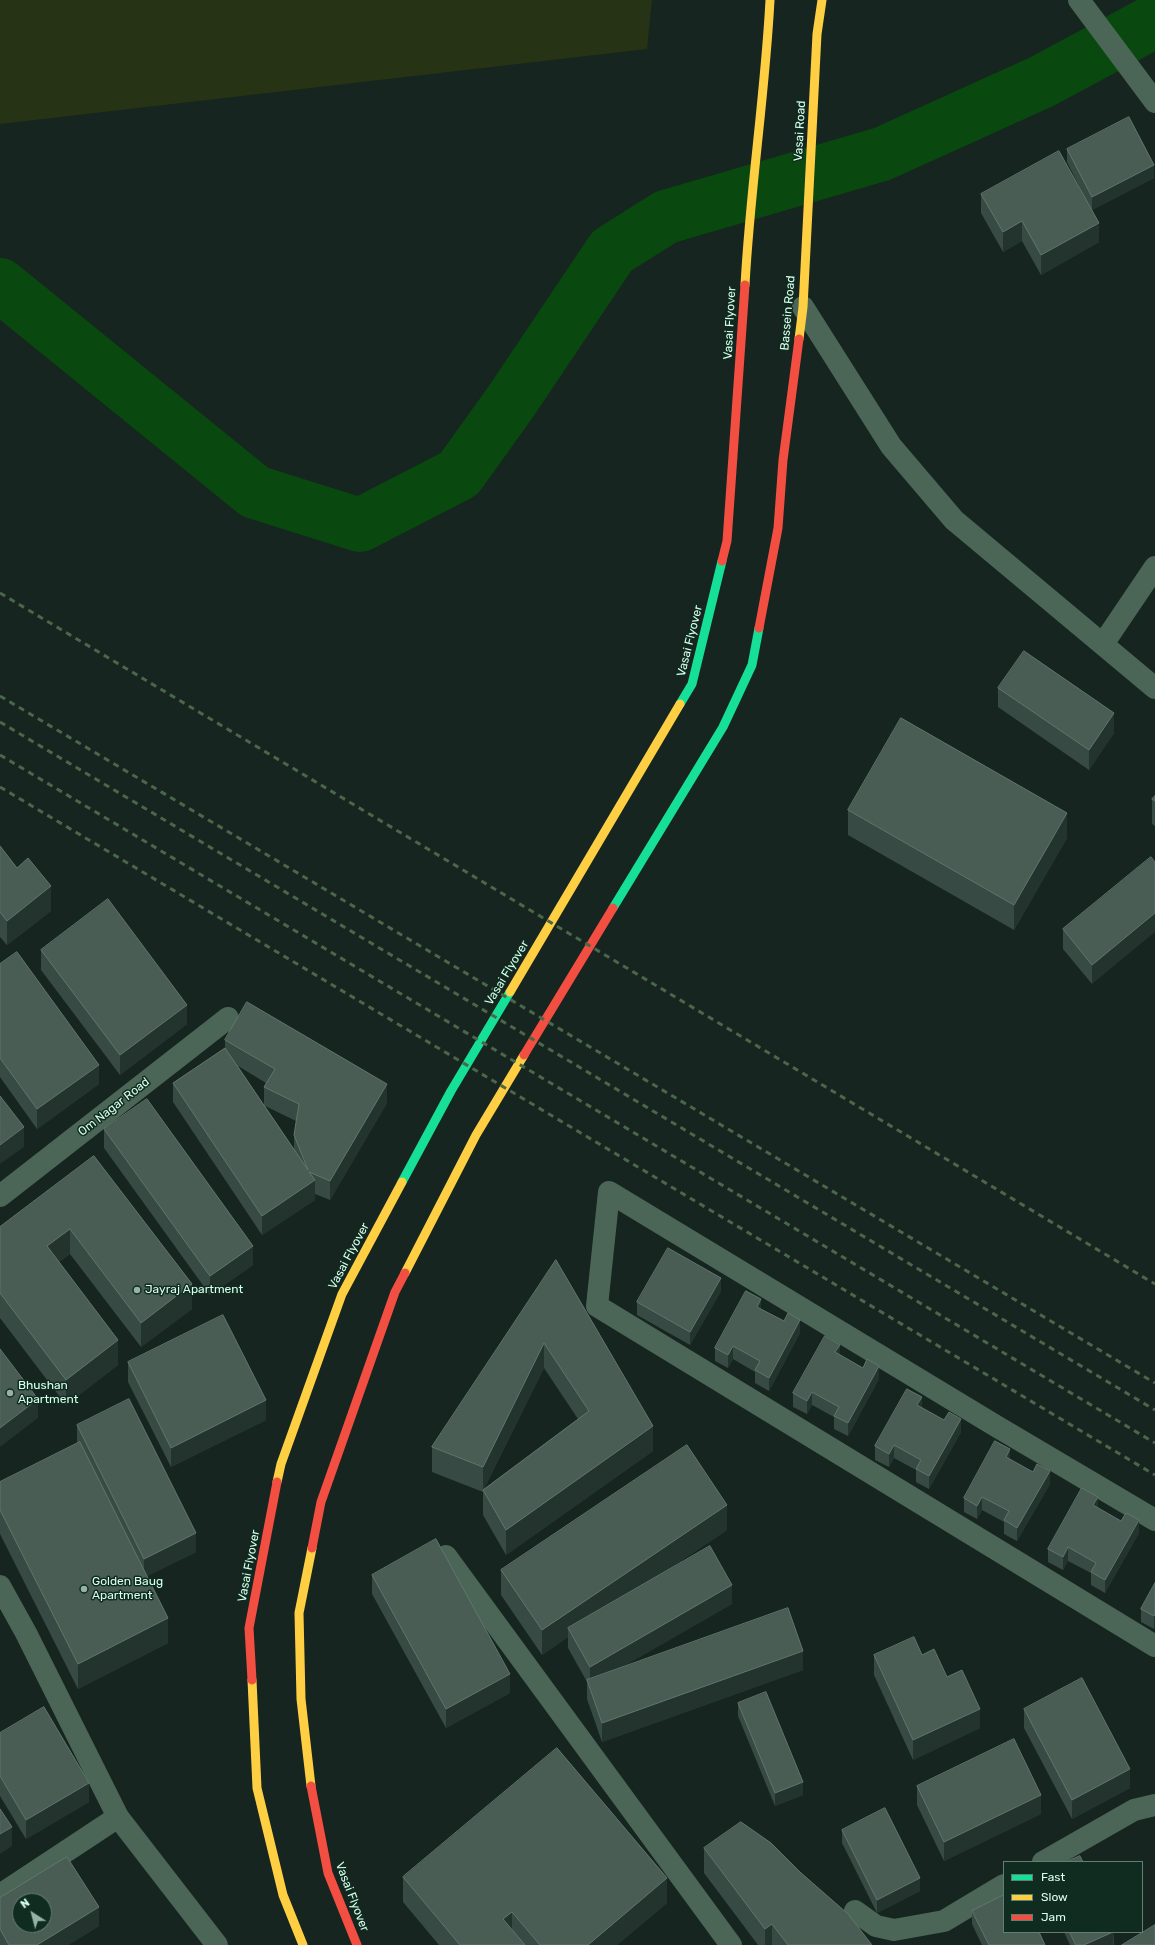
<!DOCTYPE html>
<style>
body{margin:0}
#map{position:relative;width:1155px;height:1945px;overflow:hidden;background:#16251f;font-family:Rubik,sans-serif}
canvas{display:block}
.legend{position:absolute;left:1003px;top:1861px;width:140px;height:72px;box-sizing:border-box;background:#102b20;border:1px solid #608072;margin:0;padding:5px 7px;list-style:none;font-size:12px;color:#d9ffed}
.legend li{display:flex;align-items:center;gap:8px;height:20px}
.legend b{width:20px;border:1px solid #608072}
.north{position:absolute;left:12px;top:1893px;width:40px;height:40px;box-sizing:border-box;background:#102b20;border:1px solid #608072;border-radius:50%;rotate:324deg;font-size:11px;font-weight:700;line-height:16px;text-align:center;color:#d9ffed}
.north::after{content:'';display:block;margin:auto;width:14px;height:18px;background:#95b3a5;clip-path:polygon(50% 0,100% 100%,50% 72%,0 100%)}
</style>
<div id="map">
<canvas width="1155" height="1945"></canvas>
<ul class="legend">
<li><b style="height:5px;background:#16e098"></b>Fast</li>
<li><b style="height:5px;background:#ffcf43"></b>Slow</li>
<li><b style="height:5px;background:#f24e42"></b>Jam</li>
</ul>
<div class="north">N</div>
</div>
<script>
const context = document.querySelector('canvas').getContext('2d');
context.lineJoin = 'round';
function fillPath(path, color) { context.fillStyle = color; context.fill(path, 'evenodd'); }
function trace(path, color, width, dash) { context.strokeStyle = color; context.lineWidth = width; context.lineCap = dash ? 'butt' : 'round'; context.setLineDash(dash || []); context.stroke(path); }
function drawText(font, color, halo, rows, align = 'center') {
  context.font = font + ' Rubik,sans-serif'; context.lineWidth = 3; context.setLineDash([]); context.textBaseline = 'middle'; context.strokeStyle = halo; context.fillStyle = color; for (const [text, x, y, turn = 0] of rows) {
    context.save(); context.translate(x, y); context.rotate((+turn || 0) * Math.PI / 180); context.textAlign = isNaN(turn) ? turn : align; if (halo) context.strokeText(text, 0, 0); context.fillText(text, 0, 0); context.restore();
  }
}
fillPath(new Path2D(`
 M 0,0 L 652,0 L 647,49 L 0,124 Z`), '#263314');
trace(new Path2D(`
 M 0,285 L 255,492 L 360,525 L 459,474 L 512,400 L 612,251 L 666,217 L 882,154 L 1041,82 L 1155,21`), '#09480e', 54);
trace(new Path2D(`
 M 1079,0 L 1155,102
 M 803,307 L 891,446 L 954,520 L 1155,688
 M 1103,644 L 1155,567
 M 0,1196 L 228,1018
 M 1155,1520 L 996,1426 L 609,1192 L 597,1306 L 1155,1646
 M 446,1556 L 731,1945
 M 0,1586 L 26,1633 L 118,1817 L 217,1945
 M 1043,1862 L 1134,1810 L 1155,1805
 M 0,1895 L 118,1817
 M 855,1911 L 876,1926 L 894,1930 L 944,1921 L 1004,1885`), '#4b6657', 22);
trace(new Path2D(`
 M 680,704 L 692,684 L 722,561
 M 613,908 L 723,727 L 752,665 L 759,628
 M 402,1182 L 451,1091 L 510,992`), '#16e098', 9);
trace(new Path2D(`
 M 745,285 C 750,190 765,96 770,0
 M 799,339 L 803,307 L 817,34 L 822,0
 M 510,992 L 680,704
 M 405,1273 L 476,1135 L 524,1055
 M 277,1482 L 281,1464 L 342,1294 L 402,1182
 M 252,1680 L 257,1788 L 283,1895 L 303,1945
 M 311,1786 L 301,1699 L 299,1613 L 312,1548`), '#ffcf43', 9);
trace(new Path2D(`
 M 722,561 L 727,541 L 745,285
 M 759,628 L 778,528 L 783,460 L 799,339
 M 524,1055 L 613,908
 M 312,1548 L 321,1502 L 395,1292 L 405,1273
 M 252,1680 L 249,1628 L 277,1482
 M 311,1786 L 328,1873 L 357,1945`), '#f24e42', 9);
trace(new Path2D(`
 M 0,593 L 1155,1284
 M 0,696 L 1155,1383
 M 0,722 L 1155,1410
 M 0,755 L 1155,1443
 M 0,787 L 1155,1475`), '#4c664a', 3, [6, 5]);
fillPath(new Path2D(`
 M 1067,149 L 1154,178 L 1092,210 L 1099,242 L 1041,275 L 1022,241 L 1003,252 L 981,213 L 981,194 L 1084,196 L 1067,162 Z
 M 998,688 L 1114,733 L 1089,770 L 998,707 Z
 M 1155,796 L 1155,826 L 1152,824 L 1152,799 Z
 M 848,810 L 1067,838 L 1014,930 L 848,835 Z
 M 0,846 L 51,911 L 7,945 L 0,937 Z
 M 1155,862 L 1092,984 L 1063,949 L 1063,929 Z
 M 41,950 L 187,1024 L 120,1075 L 41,970 Z
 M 0,964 L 99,1084 L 37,1129 L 0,1077 Z
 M 225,1040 L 387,1103 L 330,1200 L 315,1194 L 315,1200 L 262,1235 L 173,1102 L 173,1083 L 225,1048 ZM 238,1066 L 266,1083 L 264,1087 L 264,1105 ZM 265,1106 L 296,1121 L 294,1135 L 294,1149 Z
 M 104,1129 L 253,1265 L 210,1295 L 104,1148 Z
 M 94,1156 L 192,1309 L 141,1347 L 70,1254 L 59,1262 L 118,1365 L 66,1405 L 0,1318 L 0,1227 Z
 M 556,1260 L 653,1451 L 506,1555 L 483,1515 L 483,1492 L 432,1472 L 432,1447 ZM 544,1368 L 578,1419 L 484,1489 Z
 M 721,1291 L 690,1345 L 637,1315 L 637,1302 Z
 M 761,1309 L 800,1333 L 769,1391 L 755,1383 L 755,1372 L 733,1359 L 728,1368 L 715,1361 L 715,1348 Z
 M 840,1355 L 879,1379 L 848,1436 L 834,1429 L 834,1417 L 812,1405 L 807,1414 L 793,1407 L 793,1393 Z
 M 128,1362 L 266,1420 L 171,1467 L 128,1382 Z
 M 922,1408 L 961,1432 L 929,1489 L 916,1482 L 916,1470 L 894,1458 L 889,1467 L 875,1460 L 875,1446 Z
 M 77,1425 L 196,1552 L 147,1576 L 168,1643 L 78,1689 L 0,1534 L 0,1482 L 77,1443 Z
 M 1010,1460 L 1050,1484 L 1017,1541 L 1004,1534 L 1004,1522 L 982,1510 L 977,1519 L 964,1512 L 964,1498 Z
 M 1098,1508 L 1139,1533 L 1105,1593 L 1091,1585 L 1091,1573 L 1068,1561 L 1063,1570 L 1048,1562 L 1048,1549 Z
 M 727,1530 L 660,1575 L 732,1604 L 620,1668 L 803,1670 L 602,1742 L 587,1699 L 587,1682 L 568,1648 L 568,1637 L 542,1655 L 501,1595 L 501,1570 Z
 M 372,1575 L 510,1693 L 446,1728 L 372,1594 Z
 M 1155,1583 L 1154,1629 L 1141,1622 L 1141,1609 Z
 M 874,1655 L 922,1655 L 980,1728 L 913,1760 L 874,1675 Z
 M 738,1703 L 803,1795 L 775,1806 L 738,1716 Z
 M 1024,1709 L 1130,1788 L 1072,1819 L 1024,1728 Z
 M 0,1733 L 89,1802 L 26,1839 L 0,1796 Z
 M 917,1786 L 1041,1814 L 944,1861 L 917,1805 Z
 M 842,1830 L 920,1891 L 877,1913 L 842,1843 Z
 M 704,1848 L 800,1872 L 872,1945 L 758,1945 L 704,1873 Z
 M 403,1877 L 667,1903 L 617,1945 L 439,1945 L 403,1902 Z
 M 0,1898 L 99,1926 L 68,1945 L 0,1945 Z
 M 972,1911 L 1045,1945 L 982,1945 L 972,1924 Z
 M 1064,1932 L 1114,1932 L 1114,1945 L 1070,1945 Z`), '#374a43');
fillPath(new Path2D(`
 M 1154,165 L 1154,178 L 1092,210 L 1092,197 Z
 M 1022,221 L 1022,241 L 1003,252 L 1003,232 Z
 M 1099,223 L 1099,242 L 1041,275 L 1041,255 Z
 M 1114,713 L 1114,733 L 1089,770 L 1089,750 Z
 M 1067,813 L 1067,838 L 1014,930 L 1014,905 Z
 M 51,886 L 51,911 L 7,945 L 7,921 Z
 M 1155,913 L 1155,932 L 1092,984 L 1092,965 Z
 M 187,1005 L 187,1024 L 120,1075 L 120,1055 Z
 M 99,1065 L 99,1084 L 37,1129 L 37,1109 Z
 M 387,1084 L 387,1103 L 330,1200 L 330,1181 Z
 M 24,1127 L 24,1147 L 0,1164 L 0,1145 Z
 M 315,1180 L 315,1200 L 262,1235 L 262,1216 Z
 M 70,1229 L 70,1254 L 47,1271 L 47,1246 Z
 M 253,1246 L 253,1265 L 210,1295 L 210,1276 Z
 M 721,1278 L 721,1291 L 690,1345 L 690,1332 Z
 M 192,1284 L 192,1309 L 141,1347 L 141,1323 Z
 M 761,1299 L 761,1312 L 757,1307 Z
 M 800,1320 L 800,1333 L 769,1391 L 769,1378 Z
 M 118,1340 L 118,1365 L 66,1405 L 66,1380 Z
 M 544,1343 L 544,1368 L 483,1491 L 483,1490 L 483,1492 L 483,1467 Z
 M 840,1345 L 840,1358 L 835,1352 Z
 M 733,1346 L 733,1359 L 728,1368 L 728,1355 Z
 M 879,1366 L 879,1379 L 848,1436 L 848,1423 Z
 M 812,1392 L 812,1405 L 807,1414 L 807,1401 Z
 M 922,1397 L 922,1410 L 917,1405 Z
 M 38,1399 L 38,1418 L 0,1447 L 0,1428 Z
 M 266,1400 L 266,1420 L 171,1467 L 171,1448 Z
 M 961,1419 L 961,1432 L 929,1489 L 929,1476 Z
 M 653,1426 L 653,1451 L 506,1555 L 506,1530 Z
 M 894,1445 L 894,1458 L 889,1467 L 889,1454 Z
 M 1010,1449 L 1010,1462 L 1006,1457 Z
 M 1050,1471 L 1050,1484 L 1017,1541 L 1017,1528 Z
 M 982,1497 L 982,1510 L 977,1519 L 977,1506 Z
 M 1098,1497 L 1098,1510 L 1093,1505 Z
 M 727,1505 L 727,1530 L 571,1635 L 568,1628 L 568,1637 L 542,1655 L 542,1630 Z
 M 1139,1520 L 1139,1533 L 1105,1593 L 1105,1580 Z
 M 196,1533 L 196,1552 L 144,1578 L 144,1559 Z
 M 1068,1547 L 1068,1561 L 1063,1570 L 1063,1557 Z
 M 732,1585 L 732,1604 L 590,1686 L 590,1667 Z
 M 1155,1614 L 1155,1627 L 1154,1629 L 1154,1616 Z
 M 168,1618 L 168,1643 L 78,1689 L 78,1664 Z
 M 803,1651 L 803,1670 L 602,1742 L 602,1723 Z
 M 510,1674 L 510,1693 L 446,1728 L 446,1709 Z
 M 980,1709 L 980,1728 L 913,1760 L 913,1740 Z
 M 1130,1769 L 1130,1788 L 1072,1819 L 1072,1800 Z
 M 803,1782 L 803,1795 L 775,1806 L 775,1793 Z
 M 89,1783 L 89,1802 L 26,1839 L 26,1820 Z
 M 1041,1795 L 1041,1814 L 944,1861 L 944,1842 Z
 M 12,1827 L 12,1846 L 0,1854 L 0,1834 Z
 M 667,1878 L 667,1903 L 617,1945 L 588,1945 Z
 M 920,1878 L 920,1891 L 877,1913 L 877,1900 Z
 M 99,1907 L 99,1926 L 68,1945 L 37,1945 Z
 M 512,1912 L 512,1937 L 503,1919 Z
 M 772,1924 L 772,1945 L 765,1945 L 765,1929 Z
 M 1113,1932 L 1114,1932 L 1113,1945 L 1084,1945 Z`), '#23332d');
const building = new Path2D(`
 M 1129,117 L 1154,165 L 1092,197 L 1067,149 Z
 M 1059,151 L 1099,223 L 1041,255 L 1022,221 L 1003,232 L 981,194 Z
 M 1024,651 L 1114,713 L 1089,750 L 998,688 Z
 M 901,718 L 1067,813 L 1014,905 L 848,810 Z
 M 1155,796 L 1155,801 L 1152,799 Z
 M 0,846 L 17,868 L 28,858 L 51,886 L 7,921 L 0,912 Z
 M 1151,857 L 1155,862 L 1155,913 L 1092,965 L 1063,929 Z
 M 108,899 L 187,1005 L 120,1055 L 41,950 Z
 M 17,952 L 99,1065 L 37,1109 L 0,1058 L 0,964 Z
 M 247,1002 L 387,1084 L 330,1181 L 309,1172 L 315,1180 L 262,1216 L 173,1083 L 225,1048 L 308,1170 L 294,1135 L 299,1104 L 264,1087 L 275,1069 L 225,1040 Z
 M 0,1096 L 24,1127 L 0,1145 Z
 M 147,1099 L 253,1246 L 210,1276 L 104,1129 Z
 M 94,1156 L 192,1284 L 141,1323 L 70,1229 L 47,1246 L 118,1340 L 66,1380 L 0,1293 L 0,1227 Z
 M 668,1248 L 721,1278 L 690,1332 L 637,1302 Z
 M 556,1260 L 653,1426 L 506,1530 L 483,1490 L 589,1411 L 544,1343 L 483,1467 L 432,1447 Z
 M 746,1291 L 761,1299 L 757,1307 L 784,1321 L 788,1313 L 800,1320 L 769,1378 L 755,1370 L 760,1361 L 733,1346 L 728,1355 L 715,1348 Z
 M 223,1315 L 266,1400 L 171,1448 L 128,1362 Z
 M 825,1336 L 840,1345 L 835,1352 L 863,1368 L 867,1359 L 879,1366 L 848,1423 L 834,1416 L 839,1407 L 812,1392 L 807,1401 L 793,1393 Z
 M 0,1349 L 38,1399 L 0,1428 Z
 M 907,1389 L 922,1397 L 917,1405 L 944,1420 L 949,1412 L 961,1419 L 929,1476 L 916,1469 L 921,1460 L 894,1445 L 889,1454 L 875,1446 Z
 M 129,1399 L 196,1533 L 144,1559 L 77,1425 Z
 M 995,1441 L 1010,1449 L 1006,1457 L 1033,1472 L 1037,1464 L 1050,1471 L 1017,1528 L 1004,1520 L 1009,1511 L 982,1497 L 977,1506 L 964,1498 Z
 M 80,1442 L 168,1618 L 78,1664 L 0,1510 L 0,1482 Z
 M 687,1445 L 727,1505 L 542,1630 L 501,1570 Z
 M 1082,1488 L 1098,1497 L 1093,1505 L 1121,1521 L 1126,1513 L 1139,1520 L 1105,1580 L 1091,1572 L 1096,1563 L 1068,1547 L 1063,1557 L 1048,1549 Z
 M 436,1539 L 510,1674 L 446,1709 L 372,1575 Z
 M 710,1546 L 732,1585 L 590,1667 L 568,1628 Z
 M 1155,1583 L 1155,1614 L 1154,1616 L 1141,1609 Z
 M 788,1608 L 803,1651 L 602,1723 L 587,1680 Z
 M 914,1637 L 922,1655 L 934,1649 L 947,1677 L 962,1670 L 980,1709 L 913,1740 L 874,1655 Z
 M 1082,1678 L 1130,1769 L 1072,1800 L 1024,1709 Z
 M 766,1692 L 803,1782 L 775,1793 L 738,1703 Z
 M 44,1707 L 89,1783 L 26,1820 L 0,1776 L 0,1733 Z
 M 1014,1739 L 1041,1795 L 944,1842 L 917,1786 Z
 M 557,1748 L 667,1878 L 588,1945 L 540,1945 L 512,1912 L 503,1919 L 525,1945 L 460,1945 L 403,1877 Z
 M 885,1808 L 920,1878 L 877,1900 L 842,1830 Z
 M 0,1809 L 12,1827 L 0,1834 Z
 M 741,1822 L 771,1843 L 800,1872 L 848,1914 L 872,1945 L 788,1945 L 772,1924 L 765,1929 L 704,1848 Z
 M 1080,1856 L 1083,1862 L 1066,1862 Z
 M 67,1857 L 99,1907 L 37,1945 L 9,1945 L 0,1929 L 0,1898 ZM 20,1901 L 44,1901 L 44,1925 L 20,1925 Z
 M 1004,1895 L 1004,1932 L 1039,1932 L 1045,1945 L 989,1945 L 972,1911 Z
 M 1155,1925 L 1155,1945 L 1122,1945 Z
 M 1070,1932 L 1113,1932 L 1084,1945 L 1076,1945 Z`);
fillPath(building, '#495d55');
trace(building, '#5f766d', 1);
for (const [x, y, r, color] of [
 [137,1290,4,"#95b3a5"],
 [10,1393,4,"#95b3a5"],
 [84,1589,4,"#95b3a5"]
]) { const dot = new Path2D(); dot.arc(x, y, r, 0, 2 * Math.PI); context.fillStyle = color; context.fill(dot); trace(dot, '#102b20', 1.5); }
drawText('12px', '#d9ffed', '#102b20', [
 ["Vasai Road",800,131,-87],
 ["Bassein Road",788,313,-85],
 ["Vasai Flyover",730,323,-87],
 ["Vasai Flyover",690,641,-76],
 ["Vasai Flyover",507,973,-59],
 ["Om Nagar Road",114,1107,-38],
 ["Vasai Flyover",349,1256,-62],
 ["Vasai Flyover",249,1566,-79],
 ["Vasai Flyover",352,1897,69]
]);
drawText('12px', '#d9ffed', '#102b20', [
 ["Jayraj Apartment",145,1290],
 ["Bhushan",18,1386],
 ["Apartment",18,1400],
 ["Golden Baug",92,1582],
 ["Apartment",92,1596]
], 'left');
</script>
